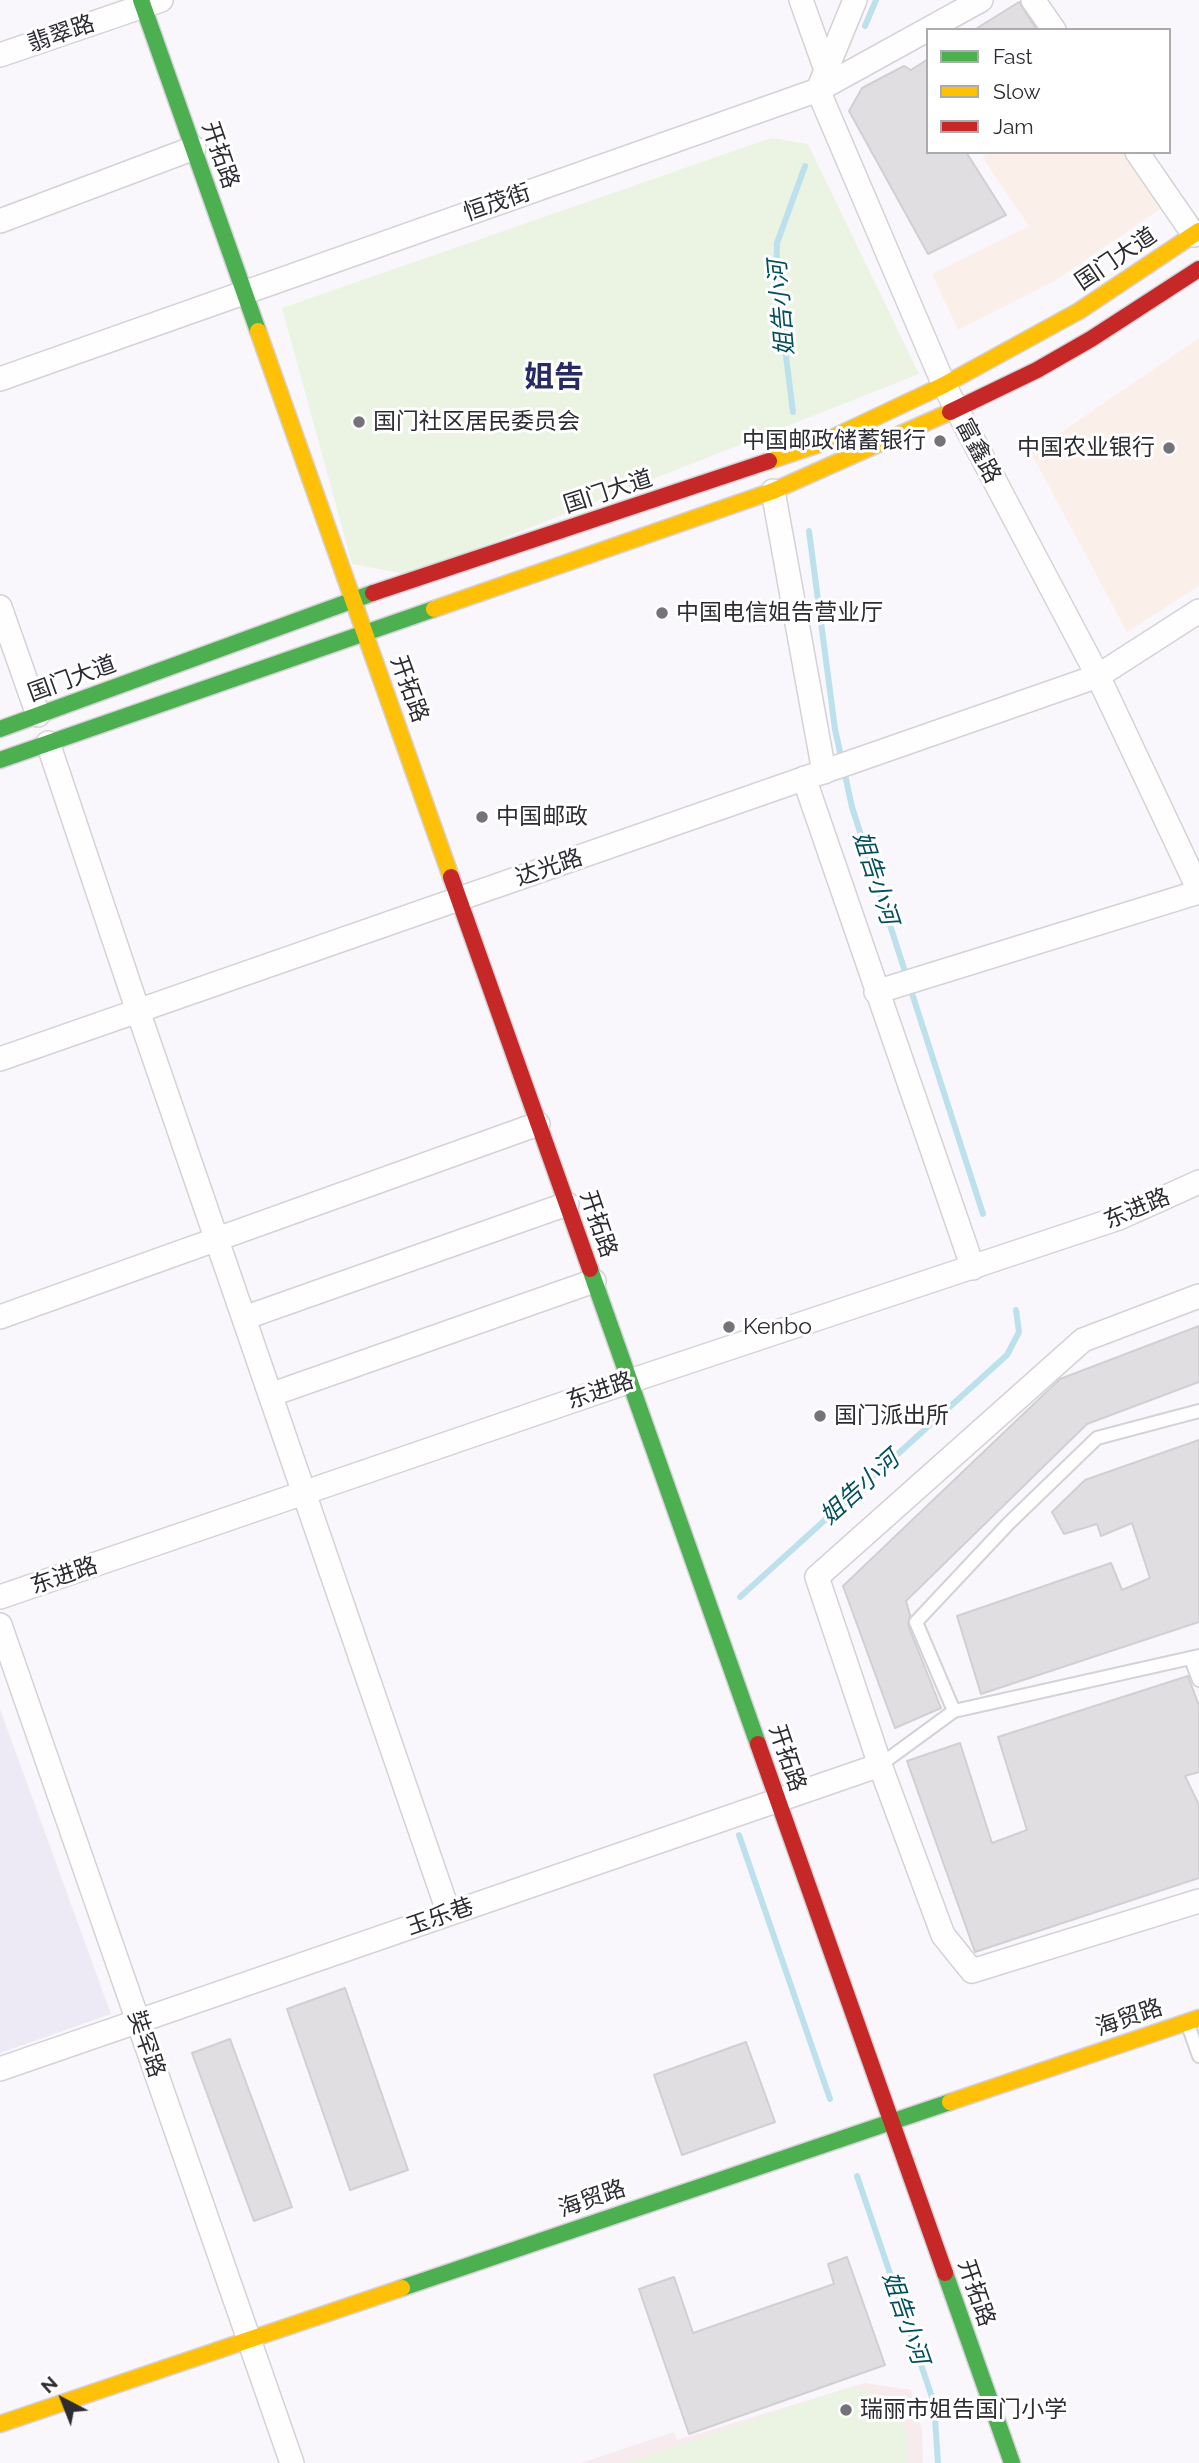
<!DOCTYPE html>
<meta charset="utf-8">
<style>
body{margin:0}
#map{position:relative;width:1199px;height:2463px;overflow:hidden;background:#f9f7fc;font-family:Raleway,sans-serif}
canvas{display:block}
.legend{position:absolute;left:926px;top:28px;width:245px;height:126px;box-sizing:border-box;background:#fff;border:2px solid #ababad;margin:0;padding:9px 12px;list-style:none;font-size:21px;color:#2e2c33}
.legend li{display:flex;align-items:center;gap:14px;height:35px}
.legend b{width:35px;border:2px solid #ababad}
.north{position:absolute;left:28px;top:2365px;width:70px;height:70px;-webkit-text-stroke:5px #fff;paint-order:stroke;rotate:318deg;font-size:19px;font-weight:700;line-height:28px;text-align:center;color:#2e2c33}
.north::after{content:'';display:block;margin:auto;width:24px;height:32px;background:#2e2c33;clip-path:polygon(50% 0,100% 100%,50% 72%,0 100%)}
</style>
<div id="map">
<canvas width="1199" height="2463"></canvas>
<ul class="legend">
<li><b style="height:9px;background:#4caf50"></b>Fast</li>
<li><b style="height:9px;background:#ffc107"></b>Slow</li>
<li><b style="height:9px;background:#c62828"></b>Jam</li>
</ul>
<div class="north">N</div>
</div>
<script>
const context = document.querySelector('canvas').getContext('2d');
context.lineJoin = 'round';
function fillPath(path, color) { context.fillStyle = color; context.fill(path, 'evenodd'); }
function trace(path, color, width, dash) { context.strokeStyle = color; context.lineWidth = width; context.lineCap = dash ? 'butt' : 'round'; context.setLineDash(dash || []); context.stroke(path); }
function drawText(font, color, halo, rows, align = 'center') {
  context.font = font + ' Raleway,"Noto Sans SC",sans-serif'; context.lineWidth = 6; context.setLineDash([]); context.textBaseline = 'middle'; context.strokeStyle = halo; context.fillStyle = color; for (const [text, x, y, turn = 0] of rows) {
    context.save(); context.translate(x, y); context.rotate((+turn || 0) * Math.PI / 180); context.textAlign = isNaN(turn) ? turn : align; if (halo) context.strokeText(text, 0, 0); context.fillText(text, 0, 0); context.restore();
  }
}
fillPath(new Path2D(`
 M 990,152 L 1128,152 L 1166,205 L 1056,280 L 958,330 L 932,274 L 1029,226 L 982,157 Z
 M 1199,338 L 1199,586 L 1127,632 L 1031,453 Z`), '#fbf0e9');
fillPath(new Path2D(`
 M 0,1709 L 111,2014 L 0,2053 Z`), '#edeaf5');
fillPath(new Path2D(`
 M 865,2383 L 911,2390 L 922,2430 L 923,2463 L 581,2463 L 674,2432 L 677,2440 Z`), '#f7ebee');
fillPath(new Path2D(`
 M 771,138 L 808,144 L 919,374 L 410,575 L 352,564 L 282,308 Z
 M 853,2386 L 883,2397 L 906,2427 L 909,2463 L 626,2463 Z`), '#ebf4e2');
trace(new Path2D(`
 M 865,26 L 876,0
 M 793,412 L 776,277 L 777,243 L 805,166
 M 809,531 L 835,729 L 852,807 L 983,1214
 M 740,1597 L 1007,1355 L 1019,1332 L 1016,1310
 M 739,1835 L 830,2099
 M 857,2176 L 934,2403 L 938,2463`), '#bce1ec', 6);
const building = new Path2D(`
 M 1019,2 L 1037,30 L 974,30 Z
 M 928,59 L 928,152 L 966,152 L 1006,215 L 928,254 L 849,111 L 862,88 L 904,66 L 911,70 Z
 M 1199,1326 L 1199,1382 L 1087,1424 L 906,1601 L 910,1615 L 908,1625 L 941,1708 L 895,1728 L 843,1586 L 1060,1379 Z
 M 1199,1440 L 1199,1622 L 981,1694 L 957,1616 L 1111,1563 L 1122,1590 L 1150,1578 L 1132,1523 L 1101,1536 L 1097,1524 L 1064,1534 L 1052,1512 L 1085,1480 Z
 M 1188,1676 L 1199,1706 L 1199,1772 L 1185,1776 L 1199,1805 L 1199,1878 L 975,1952 L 907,1761 L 960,1743 L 992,1843 L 1027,1830 L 998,1737 Z
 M 345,1988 L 408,2170 L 350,2190 L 287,2009 Z
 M 230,2039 L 292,2207 L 254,2221 L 192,2053 Z
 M 746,2042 L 775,2122 L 682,2155 L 654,2075 Z
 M 847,2257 L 885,2365 L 689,2434 L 639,2289 L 674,2277 L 693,2333 L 834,2284 L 828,2264 Z`);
fillPath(building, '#e1dee2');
trace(building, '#d2cfd3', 2);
const lane = new Path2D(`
 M 1191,1659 L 1199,1680
 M 954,1711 L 916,1622 L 1009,1523 L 1097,1438 L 1199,1411
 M 880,1765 L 954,1711 L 1199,1656
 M 1187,2022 L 1199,2056`);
const street = new Path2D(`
 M 801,0 L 826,70
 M 855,0 L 818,90 L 944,385 L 1098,676 L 1199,890
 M 1033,0 L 1054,30
 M 0,55 L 161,0
 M 1137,152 L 1194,235
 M 0,221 L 194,148
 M 0,379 L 818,90 L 981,0
 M 773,491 L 824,772
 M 0,607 L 38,715
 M 48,743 L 138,1011 L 449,1914
 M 804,778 L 973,1268
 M 876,992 L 1199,892
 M 0,1059 L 1098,676 L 1199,611
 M 1199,1296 L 1083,1340 L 817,1577 L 880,1765 L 943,1935 L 972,1971 L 1199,1901
 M 0,1317 L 538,1124
 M 244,1318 L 567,1204
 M 270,1395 L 594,1281
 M 0,1597 L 630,1381 L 1119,1218 L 1199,1182
 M 0,1625 L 292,2463
 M 0,2069 L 880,1765`);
const fast = new Path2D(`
 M 141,0 L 258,331
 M 0,729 L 373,593
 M 0,760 L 434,609
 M 590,1269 L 758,1744
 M 945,2273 L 1012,2463
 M 402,2288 L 950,2102`);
const slow = new Path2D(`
 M 258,331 L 451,877
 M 769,461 L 817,445 L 944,385 L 1079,311 L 1199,231
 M 434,609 L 773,491 L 950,412
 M 950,2102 L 1199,2018
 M 0,2424 L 402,2288`);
const jam = new Path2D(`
 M 950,412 L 1037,370 L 1091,339 L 1199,269
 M 373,593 L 769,461
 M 451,877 L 590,1269
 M 758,1744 L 945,2273`);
trace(lane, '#d4d2d7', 16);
trace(street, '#d4d2d7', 26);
trace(fast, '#d4d2d7', 19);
trace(slow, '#d4d2d7', 19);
trace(jam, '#d4d2d7', 19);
trace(lane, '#fefeff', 12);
trace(street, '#fefeff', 23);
trace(fast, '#4caf50', 16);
trace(slow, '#ffc107', 16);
trace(jam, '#c62828', 16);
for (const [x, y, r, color] of [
 [359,422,7,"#757379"],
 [940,441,7,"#757379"],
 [1169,448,7,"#757379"],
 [662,613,7,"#757379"],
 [482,817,7,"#757379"],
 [729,1327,7,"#757379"],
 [820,1416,7,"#757379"],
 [846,2410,7,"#757379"]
]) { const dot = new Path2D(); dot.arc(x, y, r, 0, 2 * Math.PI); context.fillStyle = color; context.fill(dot); trace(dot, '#fff', 2.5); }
drawText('23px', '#2e2c33', '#fff', [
 ["翡翠路",61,34,-19],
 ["开拓路",220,155,71],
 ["恒茂街",497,203,-19],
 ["国门大道",1116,259,-34],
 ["富鑫路",978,451,62],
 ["国门大道",608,492,-18],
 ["国门大道",72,679,-20],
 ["开拓路",409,689,70],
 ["达光路",549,868,-19],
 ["东进路",1137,1209,-23],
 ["开拓路",598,1224,71],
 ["东进路",600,1391,-19],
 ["东进路",64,1576,-19],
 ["开拓路",787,1758,71],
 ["玉乐巷",440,1917,-19],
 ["海贸路",1129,2018,-19],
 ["奘罕路",146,2044,71],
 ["海贸路",592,2199,-19],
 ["开拓路",976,2293,71]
]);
drawText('23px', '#2e2c33', '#fff', [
 ["国门社区居民委员会",373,422],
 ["中国邮政储蓄银行",926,441,"right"],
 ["中国农业银行",1155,448,"right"],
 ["中国电信姐告营业厅",676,613],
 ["中国邮政",496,817],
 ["Kenbo",743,1327],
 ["国门派出所",834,1416],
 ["瑞丽市姐告国门小学",860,2410]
], 'left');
drawText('italic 24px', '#00505f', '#fff', [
 ["姐告小河",782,308,-95],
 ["姐告小河",875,878,72],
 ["姐告小河",860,1488,-42],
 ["姐告小河",905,2318,71]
]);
drawText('bold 30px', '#272a63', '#fff', [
 ["姐告",554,378]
]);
</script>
